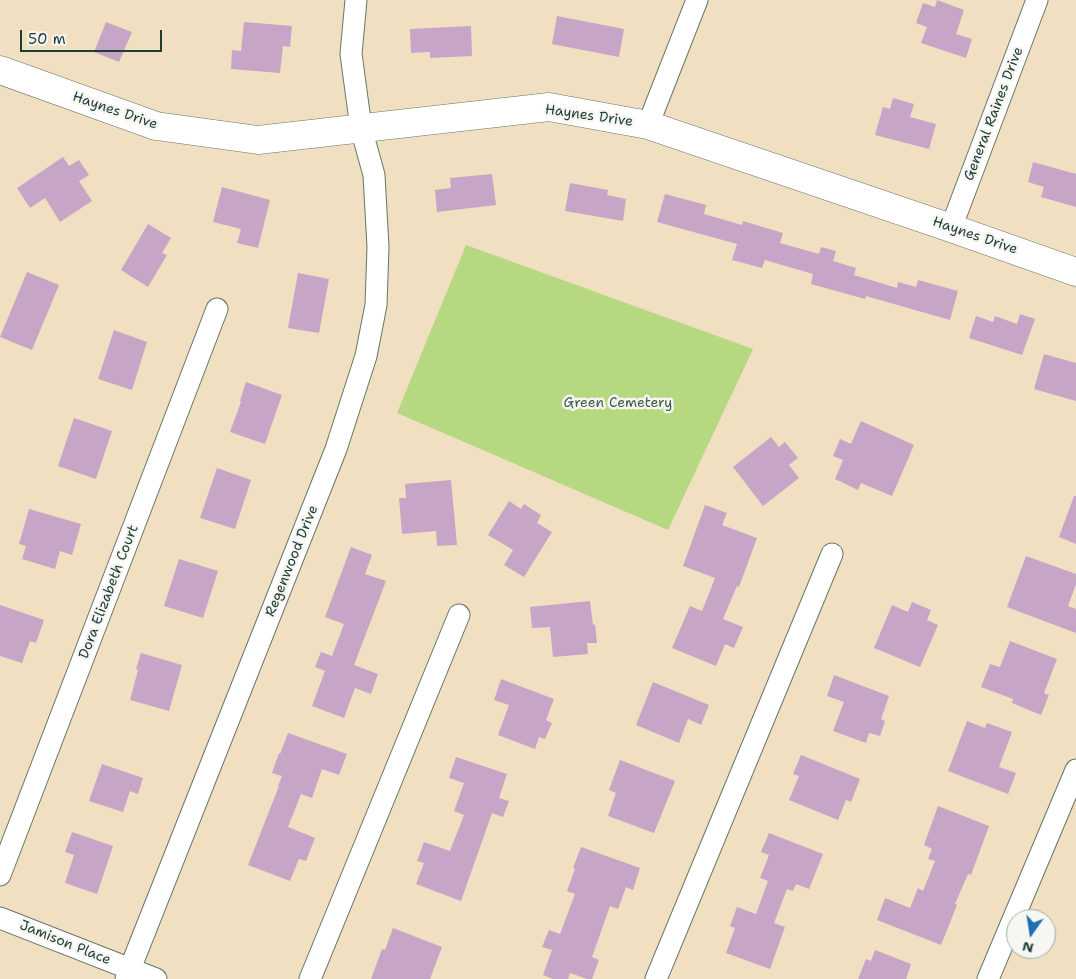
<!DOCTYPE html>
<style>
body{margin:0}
#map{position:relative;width:1076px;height:979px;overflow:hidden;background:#f1dfc1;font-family:"Shantell Sans",sans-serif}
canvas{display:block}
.north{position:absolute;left:1006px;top:909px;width:50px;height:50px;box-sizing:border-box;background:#f6f6f2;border:1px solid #a0aca6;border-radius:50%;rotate:193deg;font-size:14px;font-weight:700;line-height:20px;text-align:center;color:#1f3d34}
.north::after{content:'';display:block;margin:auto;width:18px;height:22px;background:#1f6fb2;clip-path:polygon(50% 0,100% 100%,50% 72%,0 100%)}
.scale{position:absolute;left:20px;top:30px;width:142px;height:22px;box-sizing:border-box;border:2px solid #1f3d34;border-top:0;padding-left:6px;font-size:15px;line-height:18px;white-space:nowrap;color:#1f3d34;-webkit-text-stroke:4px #f6f6f2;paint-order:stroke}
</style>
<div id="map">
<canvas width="1076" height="979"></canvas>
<div class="north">N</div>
<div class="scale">50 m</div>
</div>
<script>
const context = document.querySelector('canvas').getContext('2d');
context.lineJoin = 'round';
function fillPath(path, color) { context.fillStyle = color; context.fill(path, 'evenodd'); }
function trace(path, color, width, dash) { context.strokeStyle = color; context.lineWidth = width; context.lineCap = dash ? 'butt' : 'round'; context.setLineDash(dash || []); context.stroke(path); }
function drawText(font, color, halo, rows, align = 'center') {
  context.font = font + ' "Shantell Sans",sans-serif'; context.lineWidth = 5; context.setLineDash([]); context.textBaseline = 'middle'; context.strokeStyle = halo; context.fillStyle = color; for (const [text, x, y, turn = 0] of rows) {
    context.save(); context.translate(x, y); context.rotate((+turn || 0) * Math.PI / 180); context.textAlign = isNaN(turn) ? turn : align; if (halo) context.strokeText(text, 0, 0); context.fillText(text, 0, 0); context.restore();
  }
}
fillPath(new Path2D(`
 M 466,245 L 753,349 L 668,530 L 397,413 Z`), '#b5d880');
fillPath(new Path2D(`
 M 937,0 L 964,10 L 956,34 L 972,39 L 966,58 L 921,43 L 927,27 L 916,23 L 923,3 L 935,7 Z
 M 557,16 L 624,29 L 619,57 L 552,44 Z
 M 106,22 L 132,32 L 119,62 L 94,52 Z
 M 244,22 L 292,26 L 290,47 L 283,46 L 280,73 L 231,69 L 232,50 L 241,51 Z
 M 471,26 L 472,56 L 430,58 L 430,52 L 411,53 L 410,29 Z
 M 893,98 L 914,104 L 910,117 L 936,124 L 929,149 L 875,135 L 883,107 L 890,109 Z
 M 63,157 L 69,166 L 79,160 L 89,175 L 79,181 L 92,201 L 60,222 L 45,198 L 30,208 L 17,188 Z
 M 1033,162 L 1076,174 L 1076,207 L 1041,197 L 1044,187 L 1028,182 Z
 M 492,174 L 496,205 L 437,212 L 435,190 L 451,188 L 450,178 Z
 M 570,183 L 608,190 L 607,195 L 626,199 L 623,221 L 565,211 Z
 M 222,187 L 270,200 L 258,248 L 237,243 L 241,229 L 213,222 Z
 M 665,194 L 706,205 L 704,214 L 742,225 L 743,221 L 783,233 L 780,243 L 819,254 L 821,247 L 836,251 L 833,261 L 856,268 L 854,275 L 897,288 L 898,282 L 916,287 L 918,280 L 958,291 L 950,320 L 866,296 L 865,299 L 811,284 L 813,274 L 765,260 L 762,268 L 732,260 L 737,244 L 657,222 Z
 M 148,224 L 171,238 L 162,253 L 167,255 L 148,287 L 121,270 Z
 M 27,272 L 59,285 L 32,350 L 0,337 Z
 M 298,273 L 329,279 L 319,333 L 288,328 Z
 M 1020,314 L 1035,319 L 1022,355 L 969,338 L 976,316 L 993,322 L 995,316 L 1017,324 Z
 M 114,330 L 147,342 L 132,390 L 98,379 Z
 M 1044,354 L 1076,363 L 1076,401 L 1034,389 Z
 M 246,382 L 282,395 L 265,444 L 230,432 L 241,402 L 240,401 Z
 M 74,418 L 112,431 L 96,479 L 58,466 Z
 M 861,421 L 914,445 L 892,496 L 861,483 L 858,490 L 835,479 L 843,460 L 833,456 L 840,439 L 851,444 Z
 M 771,437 L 779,447 L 785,442 L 798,458 L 789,465 L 799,478 L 763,506 L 733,467 Z
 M 217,468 L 251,480 L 235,529 L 200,518 Z
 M 451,480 L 457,545 L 437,546 L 436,531 L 402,534 L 399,498 L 406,498 L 405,484 Z
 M 1074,496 L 1076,496 L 1076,544 L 1059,537 Z
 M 509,501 L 521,509 L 524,504 L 541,515 L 537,523 L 552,532 L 524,577 L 504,565 L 513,550 L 488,535 Z
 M 705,505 L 727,513 L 722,525 L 757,538 L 739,587 L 737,586 L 723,619 L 743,627 L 734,648 L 725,644 L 716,666 L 672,648 L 690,606 L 702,611 L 715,578 L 683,566 Z
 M 29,509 L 81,524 L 72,555 L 60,551 L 55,569 L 22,559 L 26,546 L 19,544 Z
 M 351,547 L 372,555 L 365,574 L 386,581 L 354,665 L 378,674 L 371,694 L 355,688 L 344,718 L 312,706 L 325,671 L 315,667 L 321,652 L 332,656 L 344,624 L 325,617 Z
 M 1026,556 L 1076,574 L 1076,584 L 1068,606 L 1076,609 L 1076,633 L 1007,607 Z
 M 179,559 L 218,571 L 203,618 L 164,606 Z
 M 590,601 L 593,625 L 595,624 L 597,643 L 587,643 L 588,654 L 553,657 L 550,627 L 532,628 L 530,607 Z
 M 912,602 L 931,610 L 927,620 L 938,625 L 920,667 L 874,648 L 892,605 L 908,612 Z
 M 0,605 L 44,620 L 36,643 L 30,641 L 22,663 L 0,656 Z
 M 1010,641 L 1057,659 L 1044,693 L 1049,695 L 1041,715 L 1012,703 L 1013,699 L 981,687 L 990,664 L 1000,667 Z
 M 141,653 L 182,665 L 169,711 L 130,700 L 138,670 L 136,669 Z
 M 834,675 L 889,696 L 881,719 L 885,721 L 880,736 L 869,733 L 866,743 L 833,731 L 844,702 L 827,696 Z
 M 501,679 L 554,699 L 546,720 L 552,723 L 545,739 L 539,737 L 535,749 L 498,735 L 509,705 L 494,700 Z
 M 653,682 L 709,705 L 701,725 L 688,719 L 679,743 L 636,725 Z
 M 967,721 L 985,728 L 987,723 L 1012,732 L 999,767 L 1016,773 L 1008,794 L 948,771 Z
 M 288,733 L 347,754 L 339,775 L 322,769 L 312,798 L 301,794 L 288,827 L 315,838 L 306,861 L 299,859 L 290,881 L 248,865 L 279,786 L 278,786 L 282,776 L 272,773 L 279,753 L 280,754 Z
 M 801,755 L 860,779 L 851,802 L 846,800 L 838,820 L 789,800 L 799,776 L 793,774 Z
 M 456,757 L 507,774 L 499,798 L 509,801 L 503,817 L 492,813 L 461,901 L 416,884 L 424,863 L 417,861 L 424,842 L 450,851 L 464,815 L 454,811 L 464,783 L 449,778 Z
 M 620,760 L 675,781 L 654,833 L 608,816 L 616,793 L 609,790 Z
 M 102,764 L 143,778 L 138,794 L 130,791 L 123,812 L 89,801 Z
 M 938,806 L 989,826 L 971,875 L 968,874 L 955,904 L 957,905 L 941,945 L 877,920 L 885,898 L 910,908 L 918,888 L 923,891 L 935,861 L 928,859 L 932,849 L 924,845 Z
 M 72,832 L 113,846 L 97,894 L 65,883 L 74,855 L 65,852 Z
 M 769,833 L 823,854 L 809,889 L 796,884 L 793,891 L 787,889 L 774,923 L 785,927 L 770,969 L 726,953 L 735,928 L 730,926 L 737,907 L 756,914 L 768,881 L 760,878 L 769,855 L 761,852 Z
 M 581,847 L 640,868 L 633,890 L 626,887 L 618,909 L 610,906 L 592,957 L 599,960 L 592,979 L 587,979 L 570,973 L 568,979 L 553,979 L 543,975 L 552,950 L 542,947 L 549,930 L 560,934 L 575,894 L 567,891 L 575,869 L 573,868 Z
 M 393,928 L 442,947 L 430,979 L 371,979 L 382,949 L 385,950 Z
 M 875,950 L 911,964 L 906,979 L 858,979 L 866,959 L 871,961 Z`), '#c7a5c7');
const minor = new Path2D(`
 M 648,125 L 697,0
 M 951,228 L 1037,0
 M 0,875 L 217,309
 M 0,918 L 156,979
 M 126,979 L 336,449 L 366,356 L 376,305 L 378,247 L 374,175 L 361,128 L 351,54 L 356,0
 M 310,979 L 459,615
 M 656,979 L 832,554
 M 988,979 L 1076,770`);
const tertiary = new Path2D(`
 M 0,70 L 156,126 L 258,140 L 549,107 L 648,125 L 951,228 L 1076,272`);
trace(minor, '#687665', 23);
trace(tertiary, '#687665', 29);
trace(minor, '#fff', 21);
trace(tertiary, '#fff', 28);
drawText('14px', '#1f3d34', '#f6f6f2', [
 ["Haynes Drive",115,111,19],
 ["General Raines Drive",994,114,-69],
 ["Haynes Drive",589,116,8],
 ["Haynes Drive",975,236,19],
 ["Regenwood Drive",292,561,-68],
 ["Dora Elizabeth Court",109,592,-69],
 ["Jamison Place",65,943,22]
]);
drawText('14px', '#3d5c43', '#f6f6f2', [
 ["Green Cemetery",618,403]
]);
</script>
